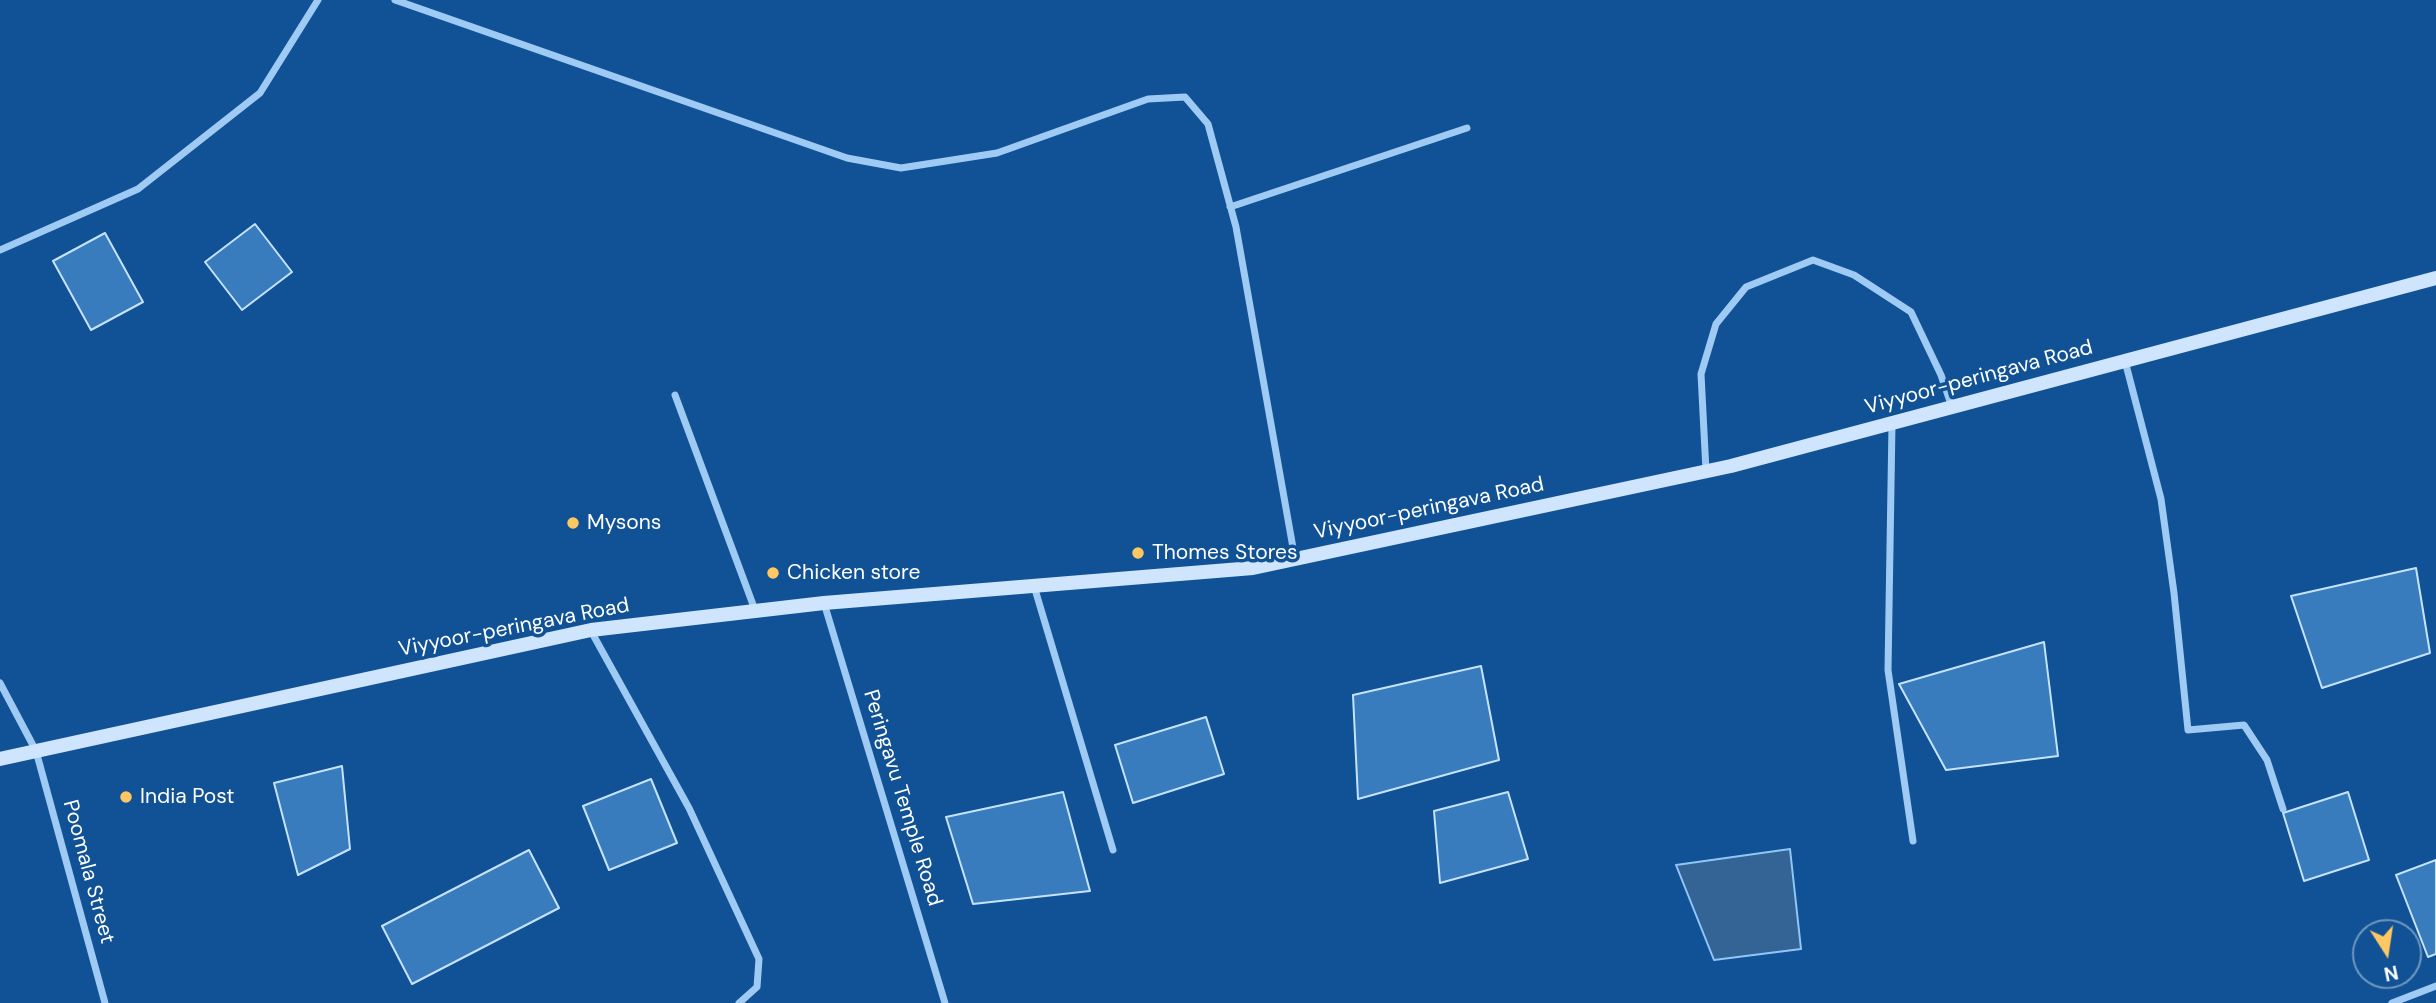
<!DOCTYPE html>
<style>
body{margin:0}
#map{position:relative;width:2436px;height:1003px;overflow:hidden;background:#105295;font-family:"DM Sans",sans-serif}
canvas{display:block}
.north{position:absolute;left:2352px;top:919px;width:70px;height:70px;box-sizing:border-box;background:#105295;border:2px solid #7097bf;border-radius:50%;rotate:168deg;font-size:19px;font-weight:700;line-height:28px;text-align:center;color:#fff}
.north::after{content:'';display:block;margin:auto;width:24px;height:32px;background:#ffc761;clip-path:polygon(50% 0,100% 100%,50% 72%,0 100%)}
</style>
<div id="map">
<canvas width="2436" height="1003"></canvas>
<div class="north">N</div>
</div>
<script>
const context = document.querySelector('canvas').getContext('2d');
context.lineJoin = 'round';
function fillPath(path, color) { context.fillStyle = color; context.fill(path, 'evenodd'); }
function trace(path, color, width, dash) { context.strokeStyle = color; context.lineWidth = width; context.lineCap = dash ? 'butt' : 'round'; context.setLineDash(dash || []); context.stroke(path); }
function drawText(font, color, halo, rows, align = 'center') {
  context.font = font + ' "DM Sans",sans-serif'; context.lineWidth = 7; context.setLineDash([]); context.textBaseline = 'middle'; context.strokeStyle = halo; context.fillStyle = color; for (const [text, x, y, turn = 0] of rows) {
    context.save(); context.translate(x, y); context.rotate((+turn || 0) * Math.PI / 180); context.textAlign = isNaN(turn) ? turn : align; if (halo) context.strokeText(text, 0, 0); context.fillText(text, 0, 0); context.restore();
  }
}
const water = new Path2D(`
 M 1790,849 L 1801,949 L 1714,960 L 1676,865 Z`);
fillPath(water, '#336495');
trace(water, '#90c6f7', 2);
const building = new Path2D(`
 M 255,224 L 292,272 L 242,310 L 205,262 Z
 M 105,233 L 143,302 L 91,330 L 53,261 Z
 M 2416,568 L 2430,653 L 2322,688 L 2291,596 Z
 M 2044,642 L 2058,756 L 1946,770 L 1899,684 Z
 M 1481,666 L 1499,760 L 1358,799 L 1353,695 Z
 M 1206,717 L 1224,774 L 1133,803 L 1115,745 Z
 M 342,766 L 350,849 L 298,875 L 274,783 Z
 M 651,779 L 677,843 L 609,870 L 583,806 Z
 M 1063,792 L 1090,891 L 973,904 L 946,817 Z
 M 1508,792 L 1528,859 L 1440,883 L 1434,811 Z
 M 2348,792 L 2369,860 L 2304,881 L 2283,813 Z
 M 529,850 L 559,908 L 412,984 L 382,926 Z
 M 2436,860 L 2436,954 L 2428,957 L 2396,875 Z`);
fillPath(building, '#387cbe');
trace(building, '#c6e3fe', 2);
trace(new Path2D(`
 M 395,0 L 847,158 L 901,168 L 997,153 L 1148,99 L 1185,97 L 1208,124 L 1236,227 L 1295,559
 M 1230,207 L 1467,128
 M 0,250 L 138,189 L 260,93 L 318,0
 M 2125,361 L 2161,499 L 2174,593 L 2188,730 L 2244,725 L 2267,760 L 2283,809
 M 675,395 L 755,610
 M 1892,424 L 1888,670 L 1913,841
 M 1706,471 L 1701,374 L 1716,324 L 1746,287 L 1813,260 L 1854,275 L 1911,312 L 1941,375 L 1952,407
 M 1034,586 L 1113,850
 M 824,603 L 945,1003
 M 591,631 L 689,808 L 759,959 L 757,987 L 739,1003
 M 0,683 L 36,751 L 105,1003
 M 2392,1003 L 2436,986`), '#9ecaf4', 7);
trace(new Path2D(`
 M 0,759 L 591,630 L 824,603 L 1253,568 L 1731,466 L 2436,278`), '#cee5fd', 14);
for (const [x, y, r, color] of [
 [573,523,7,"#ffc761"],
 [1138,553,7,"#ffc761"],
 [773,573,7,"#ffc761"],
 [126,797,7,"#ffc761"]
]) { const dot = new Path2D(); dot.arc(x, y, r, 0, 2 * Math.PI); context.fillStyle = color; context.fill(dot); trace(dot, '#105295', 2.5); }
drawText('21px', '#fff', '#105295', [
 ["Viyyoor-peringava Road",1979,378,-15],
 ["Viyyoor-peringava Road",1429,509,-12],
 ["Viyyoor-peringava Road",514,628,-11],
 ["Peringavu Temple Road",902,798,73],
 ["Poomala Street",88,872,75]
]);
drawText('21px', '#fff', '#105295', [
 ["Mysons",587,523],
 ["Thomes Stores",1152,553],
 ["Chicken store",787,573],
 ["India Post",140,797]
], 'left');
</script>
